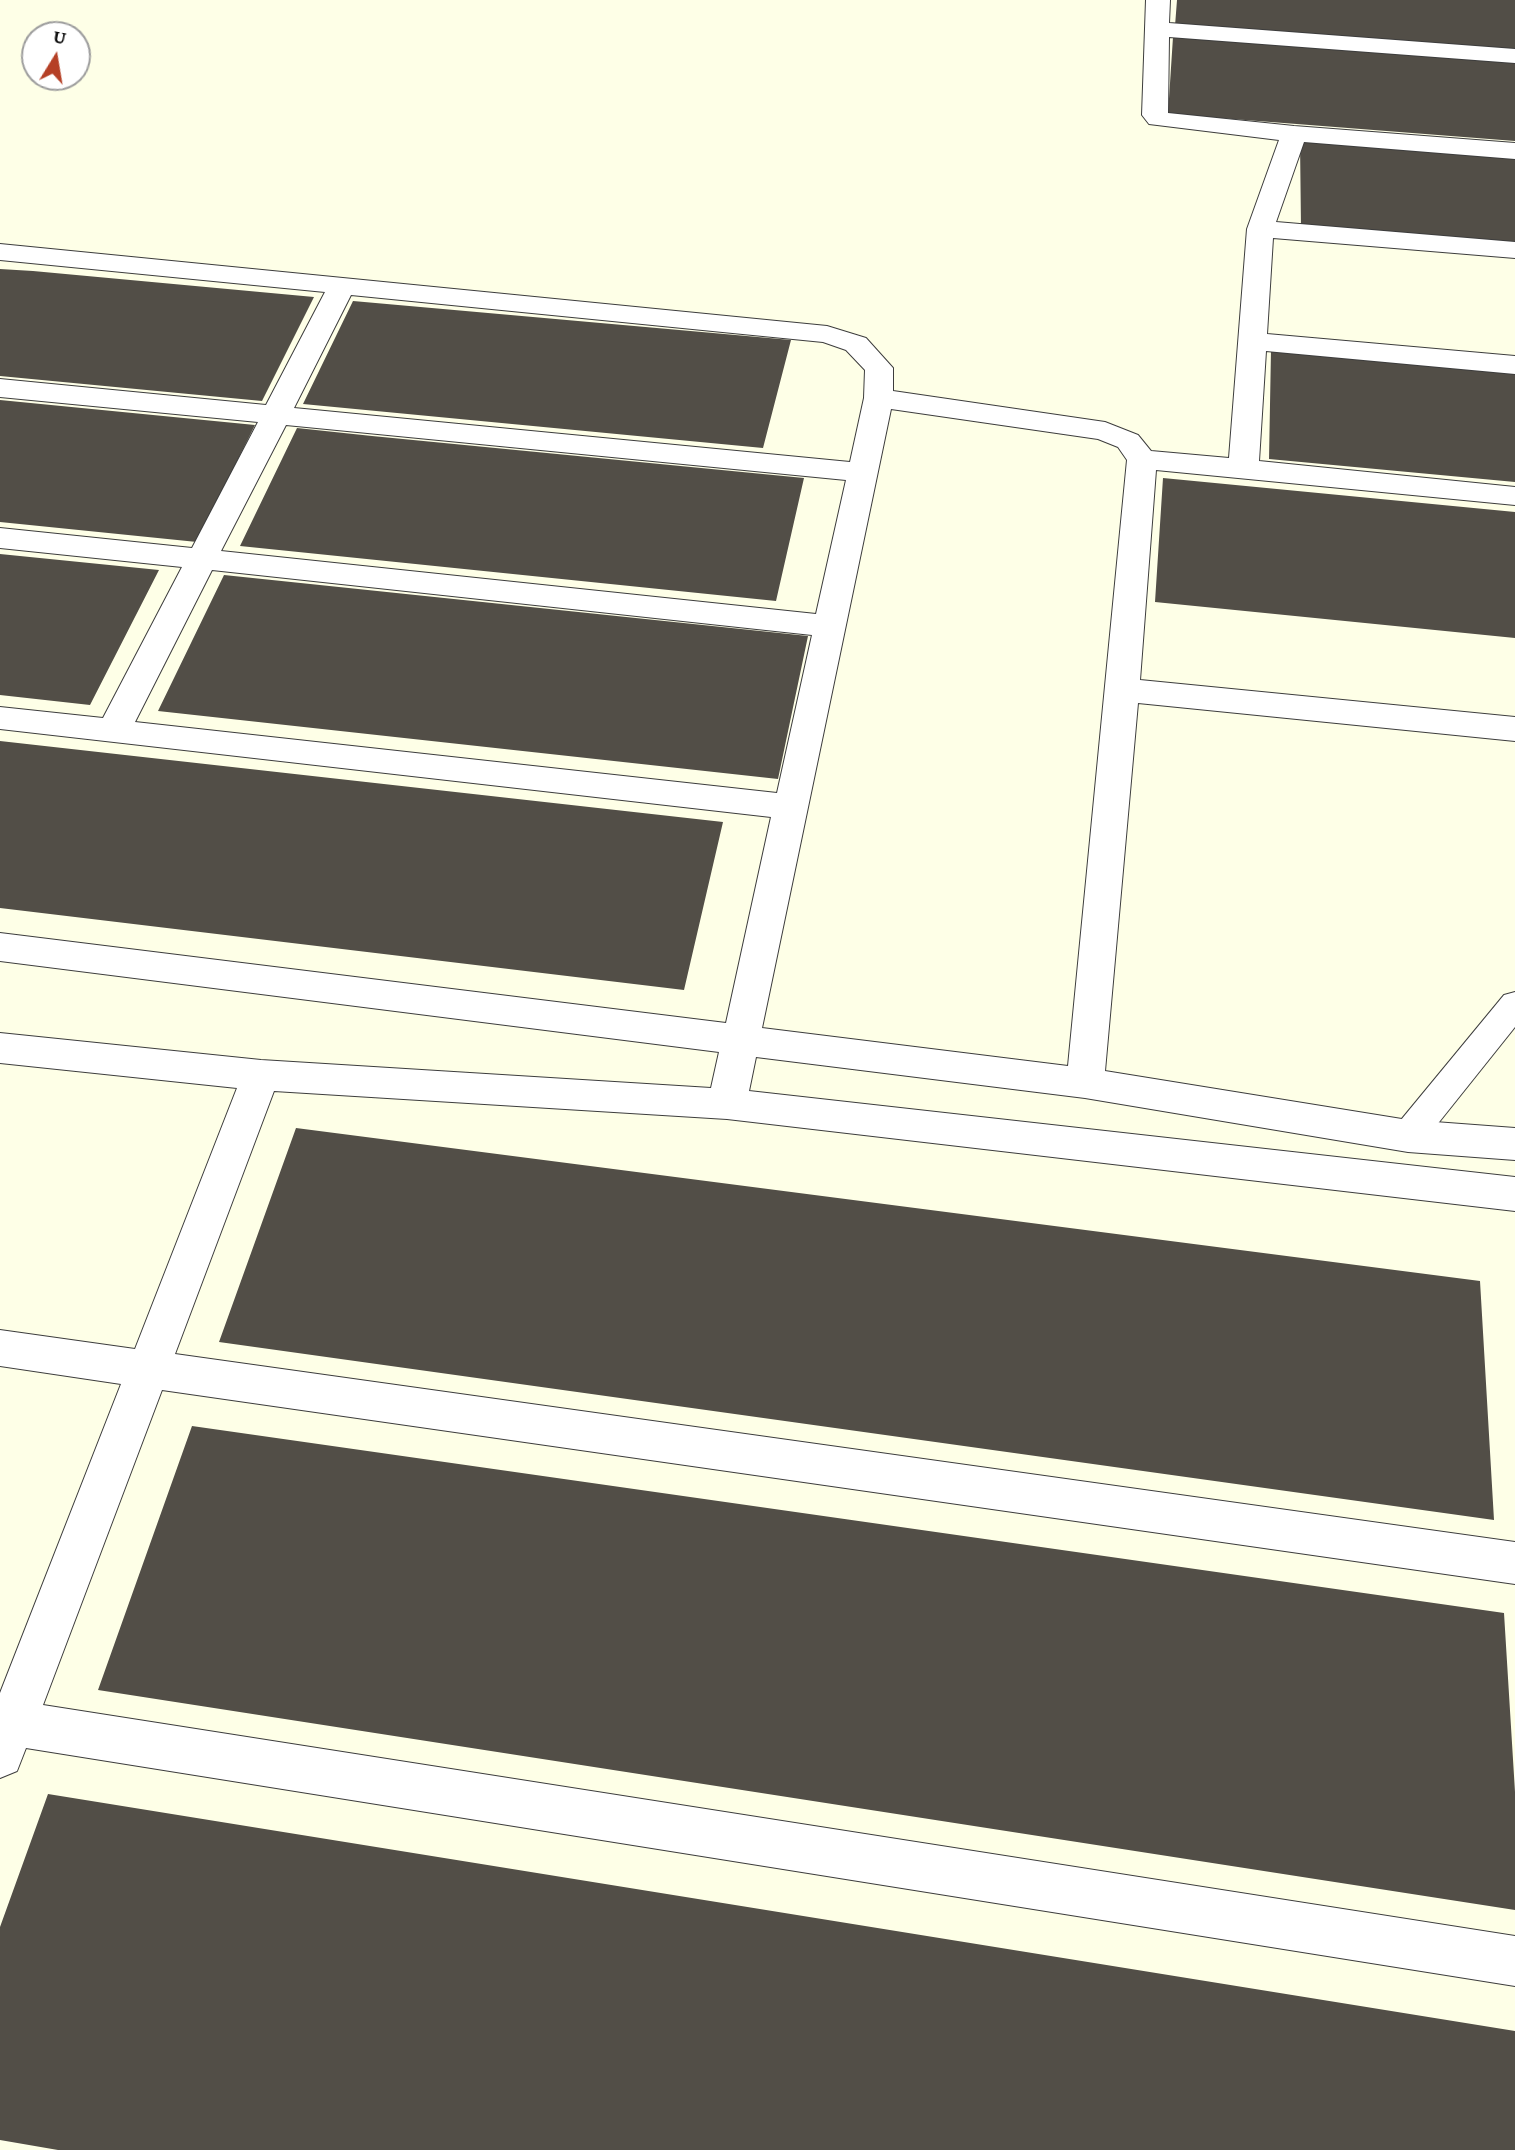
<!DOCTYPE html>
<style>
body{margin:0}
#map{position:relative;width:1515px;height:2150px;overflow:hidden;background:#feffe7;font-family:"Crimson Pro",serif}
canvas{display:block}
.north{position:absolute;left:21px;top:21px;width:70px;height:70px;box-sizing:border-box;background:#fff;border:2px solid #9d9d9d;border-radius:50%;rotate:11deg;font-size:19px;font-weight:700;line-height:28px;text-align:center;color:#0a0a0a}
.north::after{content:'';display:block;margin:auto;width:24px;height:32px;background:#b54026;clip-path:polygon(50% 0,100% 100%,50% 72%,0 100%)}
</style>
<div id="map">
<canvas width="1515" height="2150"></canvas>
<div class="north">U</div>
</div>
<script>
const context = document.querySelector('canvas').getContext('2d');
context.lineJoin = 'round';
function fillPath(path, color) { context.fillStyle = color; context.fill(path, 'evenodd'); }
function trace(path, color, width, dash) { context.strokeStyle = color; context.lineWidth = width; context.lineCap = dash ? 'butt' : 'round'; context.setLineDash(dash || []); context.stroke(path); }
fillPath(new Path2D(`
 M 1177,0 L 1515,0 L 1515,52 L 1175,26 Z
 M 1173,37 L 1515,62 L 1515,141 L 1168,114 Z
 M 1300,141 L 1515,158 L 1515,246 L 1301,228 Z
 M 0,269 L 33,271 L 314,297 L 262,401 L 0,376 Z
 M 353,301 L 713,333 L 791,340 L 763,448 L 303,404 Z
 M 1271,350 L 1515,372 L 1515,482 L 1269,459 Z
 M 0,400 L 255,425 L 197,542 L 0,522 Z
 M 297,428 L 372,436 L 804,478 L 776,601 L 240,546 Z
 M 1163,478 L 1515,512 L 1515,638 L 1155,602 Z
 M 0,554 L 159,570 L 90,705 L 0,695 Z
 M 224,575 L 808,636 L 778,779 L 158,711 Z
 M 0,741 L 723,822 L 684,990 L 0,908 Z
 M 296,1128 L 1480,1281 L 1494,1520 L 219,1342 Z
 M 192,1426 L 1504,1613 L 1515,1792 L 1515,1910 L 98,1690 Z
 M 48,1794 L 1515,2031 L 1515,2150 L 58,2150 L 0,2140 L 0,1927 Z`), '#524e47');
const service = new Path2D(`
 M 1515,992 L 1515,1027 L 1420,1146 L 1408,1150 L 1396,1146 L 1391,1136 L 1396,1126 L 1504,995 Z`);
const minor = new Path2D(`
 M 1146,0 L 1170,0 L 1169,23 L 1515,49 L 1515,63 L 1169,37 L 1168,113 L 1294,126 L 1515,143 L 1515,159 L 1304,142 L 1276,222 L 1515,242 L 1515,258 L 1273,238 L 1267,334 L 1515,356 L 1515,374 L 1266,351 L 1259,461 L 1515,487 L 1515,505 L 1156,470 L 1140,680 L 1515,717 L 1515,741 L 1138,703 L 1105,1071 L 1408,1120 L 1515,1128 L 1515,1160 L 1408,1152 L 1085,1098 L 756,1057 L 749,1091 L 1515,1177 L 1515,1211 L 727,1119 L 274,1091 L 175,1354 L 1515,1542 L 1515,1584 L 162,1390 L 43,1705 L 1515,1936 L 1515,1986 L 26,1748 L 17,1771 L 0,1778 L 0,1693 L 121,1384 L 0,1366 L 0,1330 L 135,1349 L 237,1088 L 0,1063 L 0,1033 L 261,1060 L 711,1088 L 719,1052 L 0,961 L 0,933 L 726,1023 L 771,817 L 0,729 L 0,707 L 103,718 L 182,567 L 0,548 L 0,528 L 192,548 L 258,422 L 0,397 L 0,379 L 266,405 L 325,292 L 0,260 L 0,244 L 827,326 L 866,338 L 893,368 L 893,391 L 1105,422 L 1138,435 L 1151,451 L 1229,458 L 1247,229 L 1279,140 L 1149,124 L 1142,115 ZM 351,295 L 823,342 L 846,350 L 865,370 L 864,398 L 850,462 L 294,408 ZM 891,409 L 1098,439 L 1118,447 L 1127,460 L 1068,1066 L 762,1028 ZM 286,425 L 846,480 L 816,614 L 221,551 ZM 212,570 L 812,635 L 777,793 L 135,722 Z`);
trace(service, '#3d3d3d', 2);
trace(minor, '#3d3d3d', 2);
fillPath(service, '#fff');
fillPath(minor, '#fff');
</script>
